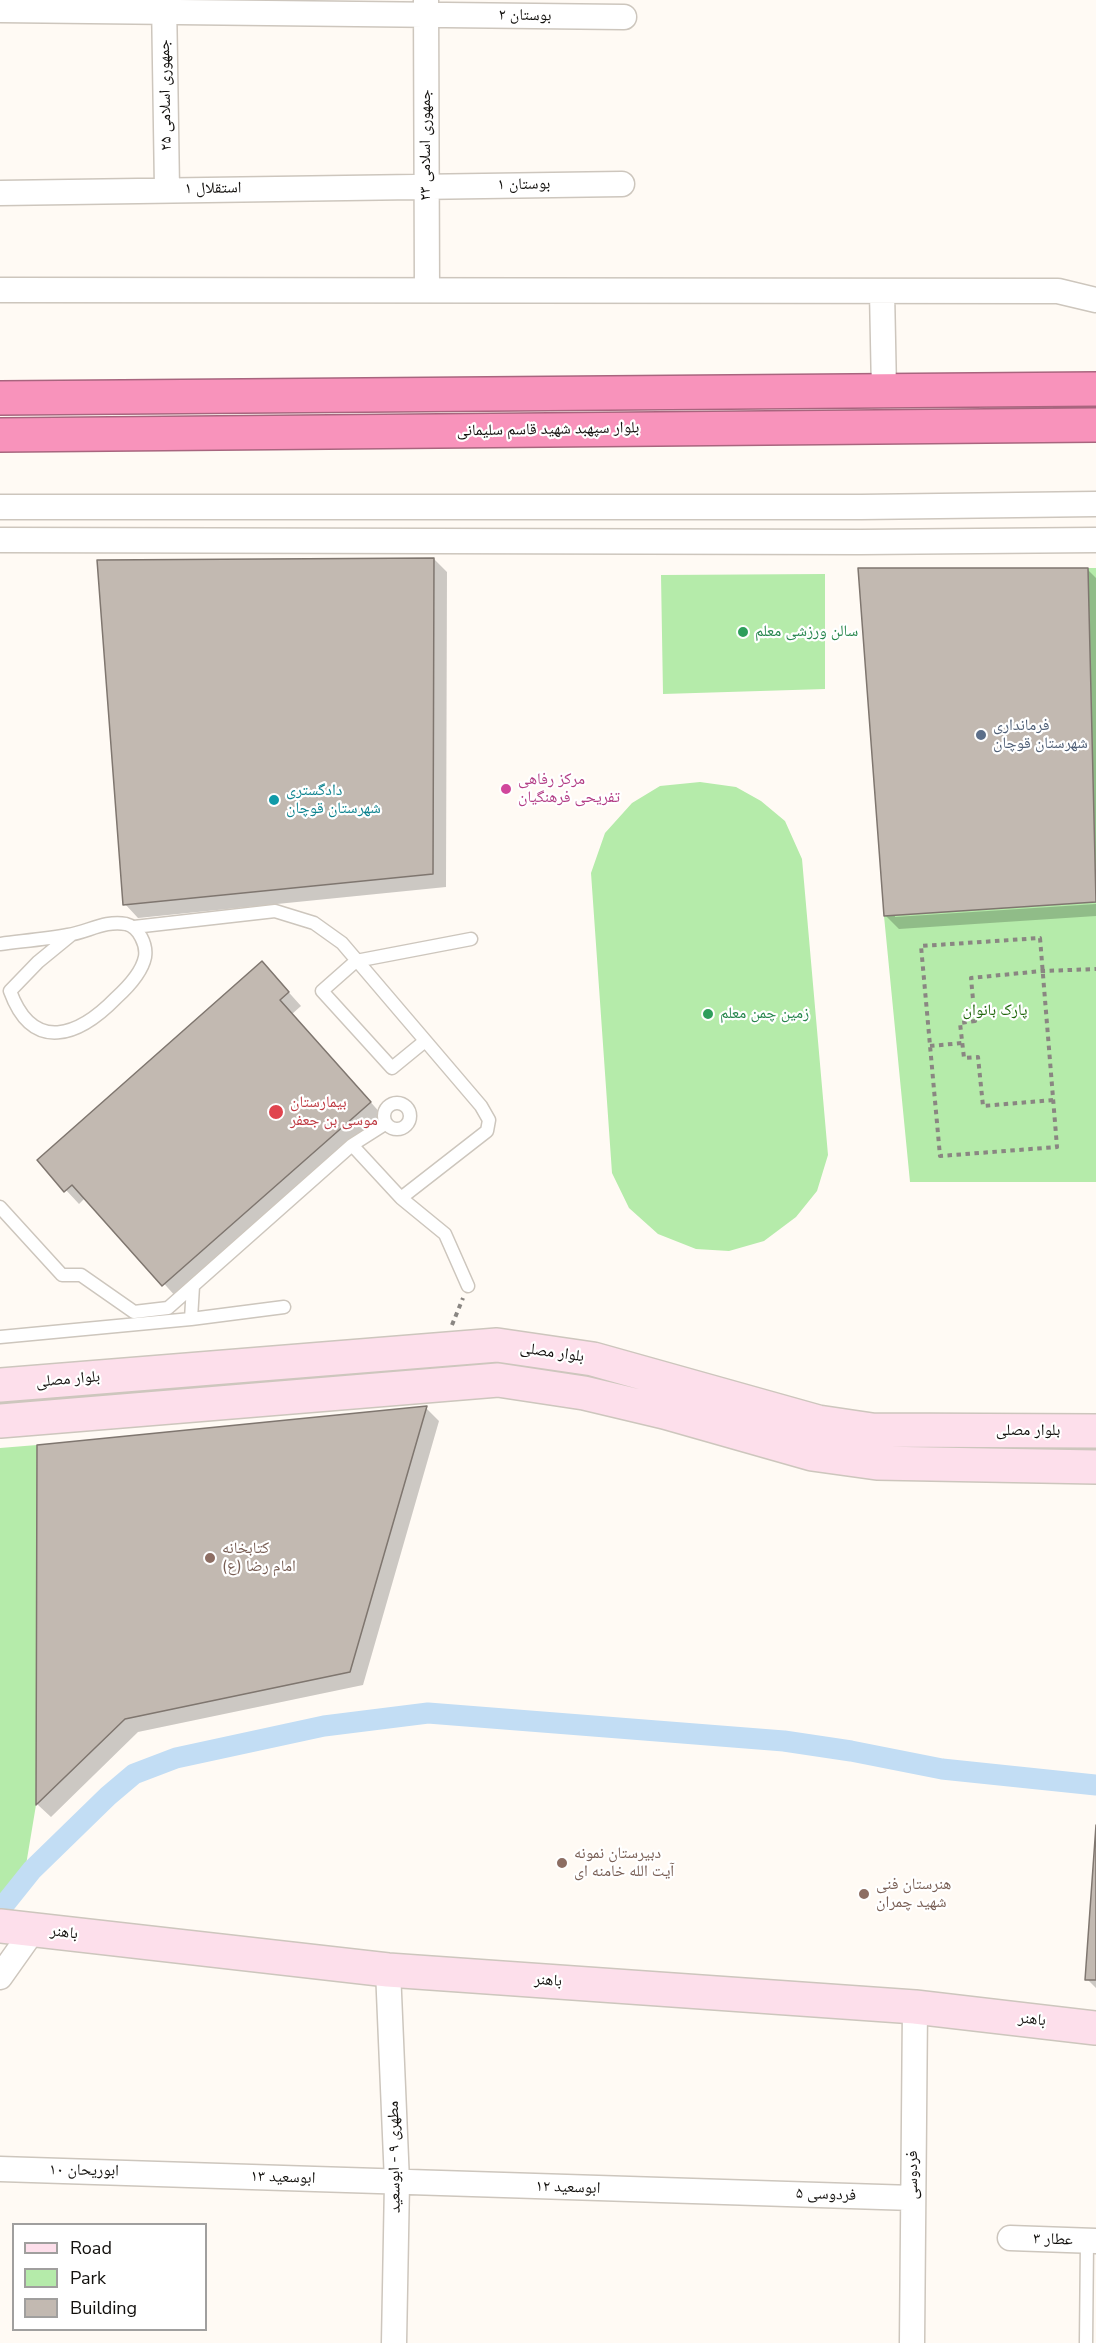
<!DOCTYPE html>
<meta charset="utf-8">
<style>
body{margin:0}
#map{position:relative;width:1096px;height:2343px;overflow:hidden;background:#fffaf4;font-family:"Nunito Sans",sans-serif}
canvas{display:block}
.legend{position:absolute;left:12px;top:2223px;width:195px;height:108px;box-sizing:border-box;background:#fff;border:2px solid #a09f9e;margin:0;padding:8px 10px;list-style:none;font-size:18px;color:#12100d}
.legend li{display:flex;align-items:center;gap:12px;height:30px}
.legend b{width:30px;border:2px solid #a09f9e}
</style>
<div id="map">
<canvas width="1096" height="2343"></canvas>
<ul class="legend">
<li><b style="height:8px;background:#fddfeb"></b>Road</li>
<li><b style="height:16px;background:#b5ebaa"></b>Park</li>
<li><b style="height:16px;background:#c2b9b1"></b>Building</li>
</ul>
</div>
<script>
const context = document.querySelector('canvas').getContext('2d');
context.lineJoin = 'round';
function fillPath(path, color) { context.fillStyle = color; context.fill(path, 'evenodd'); }
function trace(path, color, width, dash) { context.strokeStyle = color; context.lineWidth = width; context.lineCap = dash ? 'butt' : 'round'; context.setLineDash(dash || []); context.stroke(path); }
function drawText(font, color, halo, rows, align = 'center') {
  context.font = font + ' "Nunito Sans","Noto Naskh Arabic",sans-serif'; context.lineWidth = 4.5; context.setLineDash([]); context.textBaseline = 'middle'; context.strokeStyle = halo; context.fillStyle = color; for (const [text, x, y, turn = 0] of rows) {
    context.save(); context.translate(x, y); context.rotate((+turn || 0) * Math.PI / 180); context.textAlign = isNaN(turn) ? turn : align; if (halo) context.strokeText(text, 0, 0); context.fillText(text, 0, 0); context.restore();
  }
}
fillPath(new Path2D(`
 M 1088,568 L 1096,568 L 1096,901 Z
 M 825,574 L 825,689 L 663,694 L 661,575 Z
 M 700,782 L 736,787 L 761,801 L 785,821 L 802,859 L 828,1155 L 817,1191 L 796,1217 L 764,1241 L 729,1251 L 696,1249 L 658,1234 L 629,1208 L 612,1173 L 591,873 L 605,833 L 632,803 L 660,786 Z
 M 1096,902 L 1096,1182 L 910,1182 L 884,916 Z
 M 37,1445 L 36,1805 L 26,1865 L 4,1896 L 0,1895 L 0,1448 Z`), '#b5ebaa');
fillPath(new Path2D(`
 M 434,559 L 447,572 L 446,887 L 138,918 L 125,904 Z
 M 1088,570 L 1096,578 L 1096,901 L 895,914 L 895,917 L 1096,904 L 1096,916 L 899,929 L 885,915 Z
 M 275,977 L 301,1006 L 292,1014 L 383,1116 L 177,1298 L 86,1197 L 79,1204 L 39,1161 Z
 M 426,1408 L 439,1421 L 363,1685 L 138,1732 L 51,1817 L 38,1805 L 39,1446 Z
 M 1096,1847 L 1096,1988 L 1087,1979 Z`), '#0003');
trace(new Path2D(`
 M 0,1910 L 32,1870 L 108,1796 L 134,1774 L 176,1758 L 324,1726 L 428,1713 L 784,1741 L 851,1751 L 942,1769 L 1096,1785`), '#c2ddf4', 21);
const building = new Path2D(`
 M 434,558 L 433,874 L 123,905 L 97,560 Z
 M 858,568 L 1088,568 L 1096,902 L 884,916 Z
 M 262,961 L 289,992 L 280,1000 L 371,1102 L 162,1286 L 72,1185 L 64,1192 L 37,1160 Z
 M 427,1406 L 350,1672 L 125,1719 L 36,1805 L 37,1445 Z
 M 1096,1825 L 1096,1980 L 1085,1980 Z`);
fillPath(building, '#c2b9b1');
trace(building, '#7f766f', 1.5);
const lane = new Path2D(`
 M 134,927 L 275,911 L 314,923 L 342,943 L 481,1106 L 489,1120 L 487,1131 L 401,1198
 M 0,944 C 23,941 46,939 68,935 C 88,932 105,920 126,924 C 139,927 147,945 145,957 C 142,972 127,988 116,998 C 79,1036 33,1054 10,991 L 38,962 L 71,935
 M 425,1041 L 392,1068 L 322,991 L 356,961 L 471,939
 M384 1116a13 13 0 1 1 26 0a13 13 0 1 1-26 0Z
 M 352,1145 L 385,1124
 M 0,1207 L 62,1275 L 81,1275 L 134,1312 L 168,1308 L 352,1145 L 401,1198 L 445,1234 L 468,1286
 M 191,1319 L 193,1286
 M 0,1337 L 191,1319 L 284,1307
 M 1086,2343 L 1087,2241`);
const street = new Path2D(`
 M 164,0 L 167,189
 M 426,0 L 427,290
 M 0,10 L 624,17
 M 0,193 L 622,184
 M 0,290 L 1058,291 L 1096,300
 M 882,291 L 884,391
 M 0,507 L 861,507 L 1096,504
 M 0,540 L 860,542 L 1096,540
 M 388,1970 L 397,2182 L 394,2343
 M 0,1977 L 34,1929
 M 0,2169 L 913,2198
 M 1010,2238 L 1096,2241
 M 912,2343 L 915,2007`);
const secondary = new Path2D(`
 M 0,1385 L 497,1345 L 593,1359 L 818,1422 L 872,1430 L 1096,1431
 M 0,1421 L 498,1380 L 584,1393 L 664,1412 L 812,1454 L 877,1463 L 1096,1467
 M 0,1926 L 388,1970 L 915,2007 L 1096,2028`);
const highway = new Path2D(`
 M 0,398 L 1096,389
 M 0,435 L 1096,425`);
trace(lane, '#cdc6bd', 15);
trace(street, '#cdc6bd', 27);
trace(secondary, '#cdc6bd', 36);
trace(highway, '#a8657e', 36);
trace(new Path2D(`
 M 1040,938 L 1057,1147 L 940,1156 L 921,946 Z
 M 930,1046 L 962,1043
 M 1053,1100 L 983,1106 L 978,1057 L 964,1058 L 960,1023 L 975,1021 L 971,978 L 1042,971 L 1096,969
 M 452,1325 L 463,1298`), '#8a8682', 4, [4.5, 4.5]);
trace(lane, '#fff', 12);
trace(street, '#fff', 24);
trace(secondary, '#fddfeb', 33);
trace(highway, '#f893bb', 33);
for (const [x, y, r, color] of [
 [743,632,6,"#2e9e5b"],
 [981,735,6,"#5c6f8a"],
 [506,789,6,"#d1479c"],
 [274,800,6,"#0f9aa8"],
 [708,1014,6,"#2e9e5b"],
 [276,1112,8,"#e0444e"],
 [210,1558,6,"#8d6e63"],
 [562,1863,6,"#8d6e63"],
 [864,1894,6,"#8d6e63"]
]) { const dot = new Path2D(); dot.arc(x, y, r, 0, 2 * Math.PI); context.fillStyle = color; context.fill(dot); trace(dot, '#fff', 2); }
drawText('16px', '#12100d', '#fff', [
 ["بوستان ۲",525,16,1],
 ["جمهوری اسلامی ۲۵",166,95,-91],
 ["جمهوری اسلامی ۲۳",426,145,-90],
 ["بوستان ۱",524,185,-1],
 ["استقلال ۱",213,189,-1],
 ["بلوار سپهبد شهید قاسم سلیمانی",548,430,-1],
 ["بلوار مصلی",552,1353,8],
 ["بلوار مصلی",68,1380,-5],
 ["بلوار مصلی",1028,1431],
 ["باهنر",64,1933,7],
 ["باهنر",548,1981,4],
 ["باهنر",1032,2020,6],
 ["مطهری ۹ - ابوسعید",395,2157,-91],
 ["ابوریحان ۱۰",84,2171,1],
 ["فردوسی",913,2175,-90],
 ["ابوسعید ۱۳",283,2178,2],
 ["ابوسعید ۱۲",568,2188,2],
 ["فردوسی ۵",826,2195,2],
 ["عطار ۳",1053,2240,2]
]);
drawText('16px', '#27864d', '#fff', [
 ["سالن ورزشی معلم",755,632],
 ["زمین چمن معلم",720,1014]
], 'left');
drawText('16px', '#4e5e75', '#fff', [
 ["فرمانداری",993,726],
 ["شهرستان قوچان",993,744]
], 'left');
drawText('16px', '#b23c85', '#fff', [
 ["مرکز رفاهی",518,780],
 ["تفریحی فرهنگیان",518,798]
], 'left');
drawText('16px', '#0d838f', '#fff', [
 ["دادگستری",286,791],
 ["شهرستان قوچان",286,809]
], 'left');
drawText('16px', '#1f660b', '#fff', [
 ["پارک بانوان",995,1011]
]);
drawText('16px', '#be3a42', '#fff', [
 ["بیمارستان",290,1103],
 ["موسی بن جعفر",290,1121]
], 'left');
drawText('16px', '#785e54', '#fff', [
 ["کتابخانه",222,1549],
 ["امام رضا (ع)",222,1567],
 ["دبیرستان نمونه",574,1854],
 ["آیت الله خامنه ای",574,1872],
 ["هنرستان فنی",876,1885],
 ["شهید چمران",876,1903]
], 'left');
</script>
